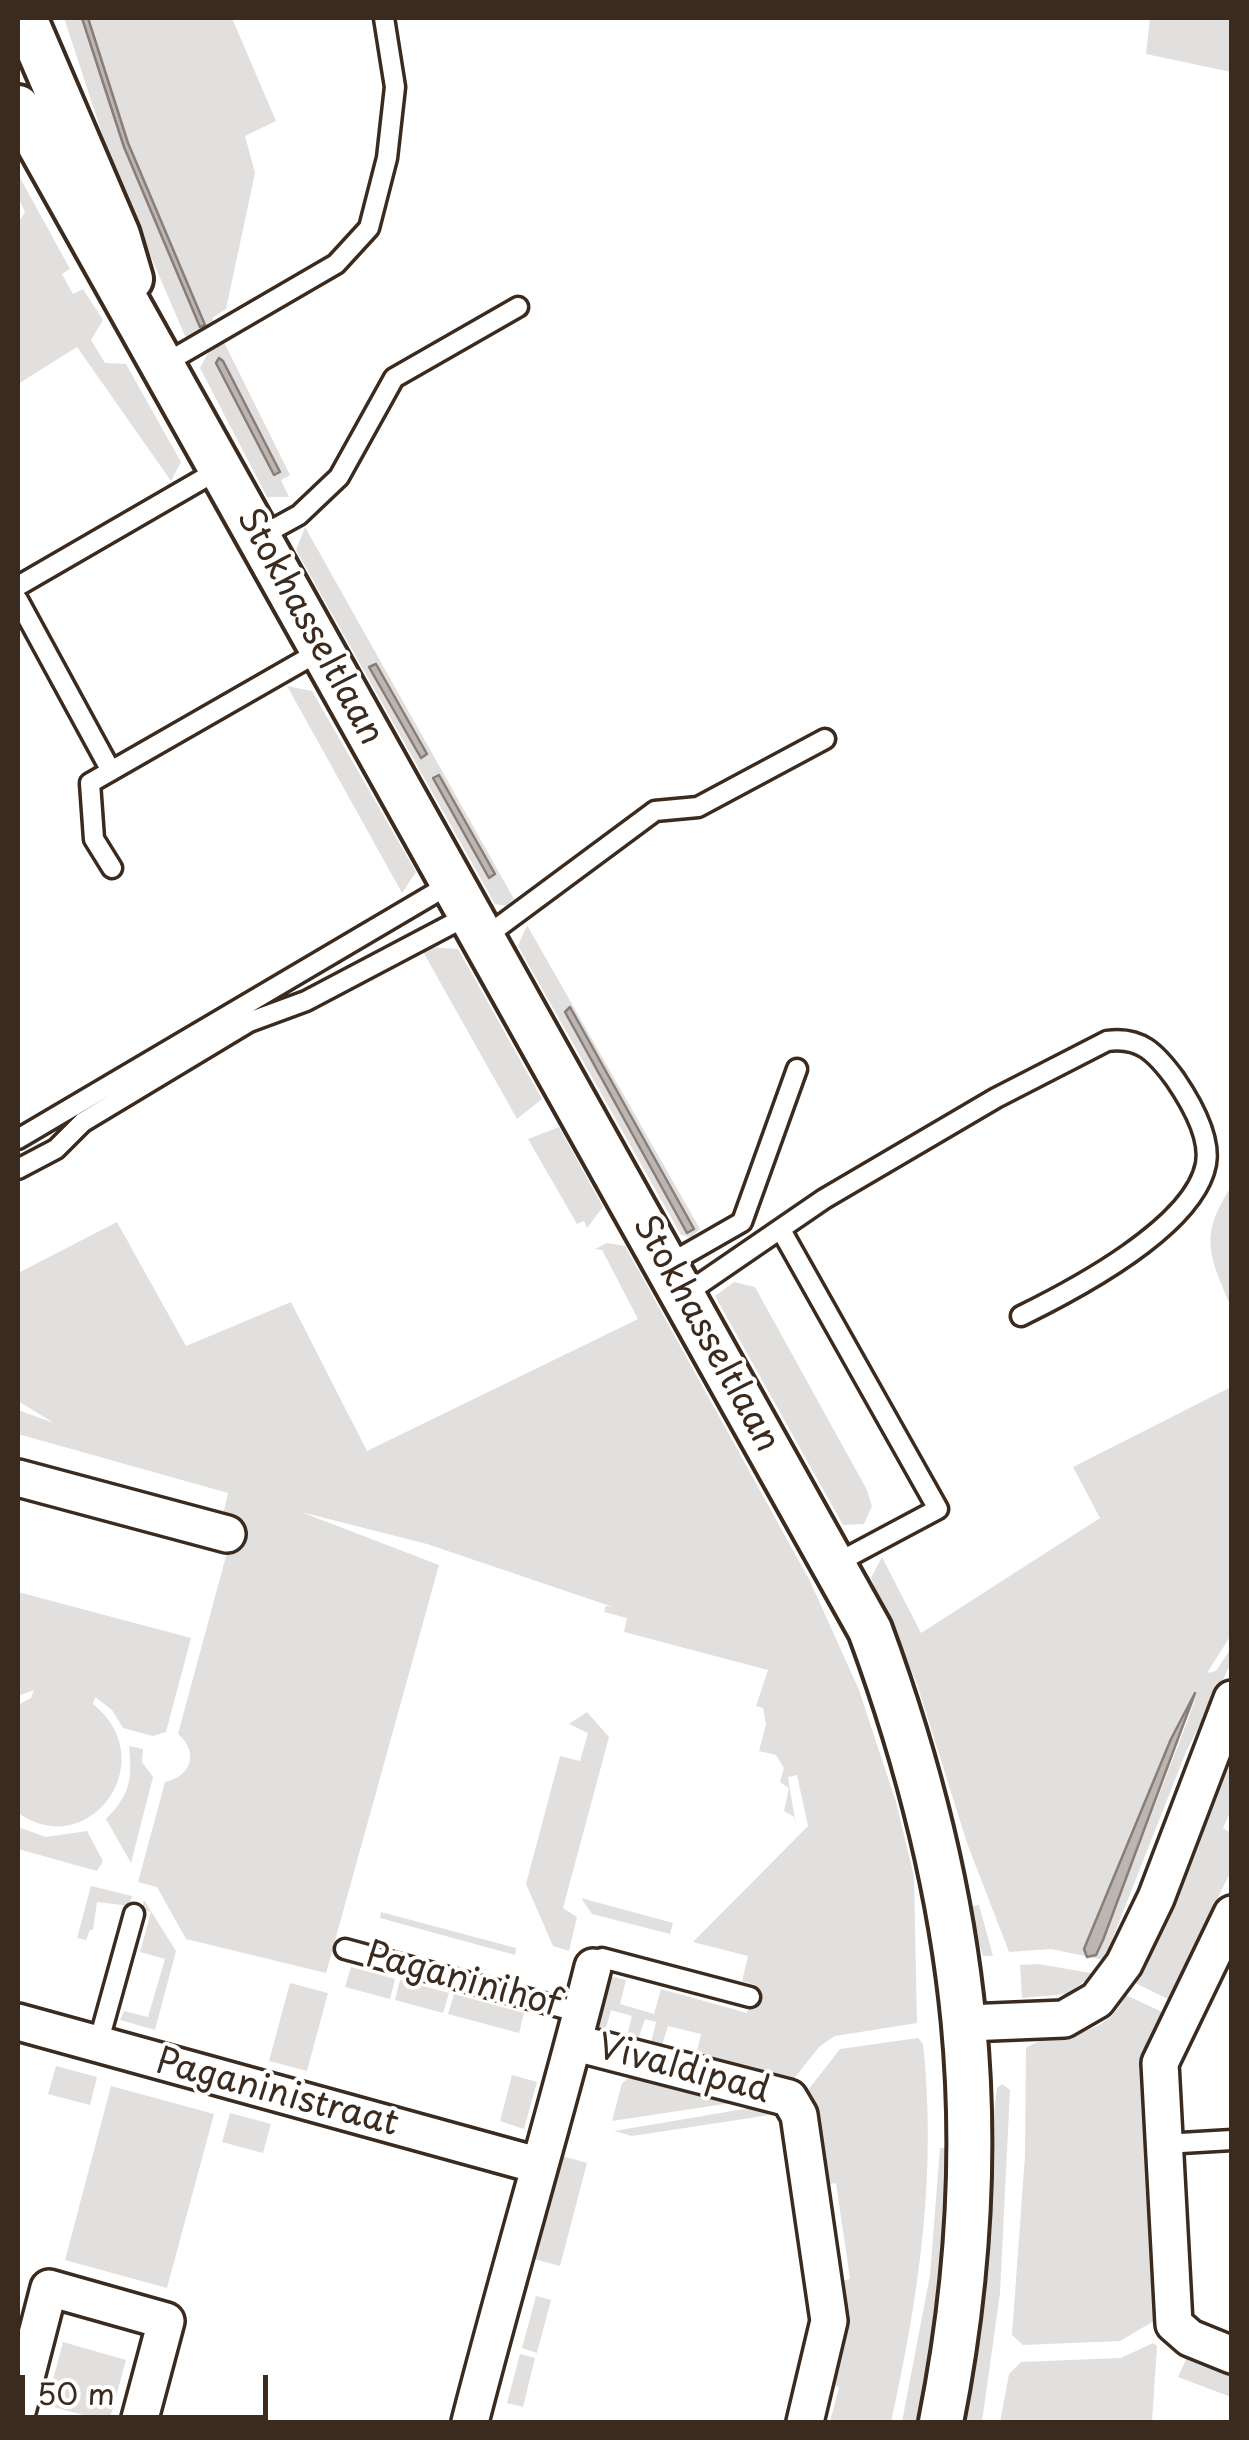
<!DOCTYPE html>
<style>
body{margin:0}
#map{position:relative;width:1249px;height:2440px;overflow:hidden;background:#fff;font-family:"Playpen Sans",sans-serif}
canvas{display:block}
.frame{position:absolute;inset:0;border:20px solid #3b2a1e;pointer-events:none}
.scale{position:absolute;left:20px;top:2375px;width:248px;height:45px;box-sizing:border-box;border:5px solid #3b2a1e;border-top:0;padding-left:12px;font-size:30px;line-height:35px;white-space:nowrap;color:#3b2a1e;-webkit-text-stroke:8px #fff;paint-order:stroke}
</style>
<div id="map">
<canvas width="1249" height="2440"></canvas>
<div class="frame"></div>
<div class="scale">50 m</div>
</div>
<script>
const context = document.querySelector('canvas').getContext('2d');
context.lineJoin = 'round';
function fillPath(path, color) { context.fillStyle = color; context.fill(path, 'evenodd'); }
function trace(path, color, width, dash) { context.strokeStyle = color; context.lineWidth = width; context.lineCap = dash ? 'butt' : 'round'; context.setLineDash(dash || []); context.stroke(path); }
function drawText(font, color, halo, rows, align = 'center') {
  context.font = font + ' "Playpen Sans",sans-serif'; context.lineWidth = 8; context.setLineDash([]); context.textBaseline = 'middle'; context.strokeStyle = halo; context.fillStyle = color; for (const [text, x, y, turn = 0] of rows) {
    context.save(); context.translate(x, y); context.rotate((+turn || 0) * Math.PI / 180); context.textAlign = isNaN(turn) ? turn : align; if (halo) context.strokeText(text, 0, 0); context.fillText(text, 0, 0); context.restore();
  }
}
fillPath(new Path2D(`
 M 64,18 L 82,18 L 124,147 L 201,327 L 204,324 L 128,143 L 88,18 L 232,18 L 276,121 L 245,136 L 255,173 L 226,309 L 212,318 L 290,475 L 281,480 L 289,497 L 267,497 L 200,368 L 208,353 L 202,339 L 185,336 L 115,173 Z
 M 1150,18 L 1231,18 L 1231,72 L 1146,54 Z
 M 18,174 L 70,269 L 62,274 L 73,294 L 83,289 L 103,320 L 91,340 L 105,363 L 126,364 L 181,462 L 171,481 L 77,347 L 18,384 L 18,223 L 25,212 L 18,197 Z
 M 305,527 L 514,899 L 506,906 L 495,904 L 296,550 Z
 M 287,686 L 312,691 L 416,872 L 402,893 Z
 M 527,925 L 700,1229 L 691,1237 L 681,1235 L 518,946 ZM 570,1008 L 694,1229 L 688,1233 L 565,1012 Z
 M 427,947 L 458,949 L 542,1099 L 517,1119 L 422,950 Z
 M 559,1127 L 603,1207 L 587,1228 L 584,1221 L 577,1224 L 528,1139 Z
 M 1231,1187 L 1231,1307 C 1210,1256 1198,1237 1231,1187 Z
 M 117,1222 L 186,1346 L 291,1302 L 367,1451 L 638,1319 L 602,1250 L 595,1249 L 607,1243 L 625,1246 L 810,1581 L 859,1690 L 896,1802 L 914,1876 L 917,2023 L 835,2036 L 820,2046 L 791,2082 L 695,2060 L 701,2034 L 668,2026 L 662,2045 L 651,2043 L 656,2022 L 645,2019 L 638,2039 L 627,2036 L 632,2016 L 611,2010 L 604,2035 L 592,2031 L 609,1976 L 626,1980 L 620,2004 L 654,2014 L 661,1989 L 747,2013 L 755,1985 L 742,1981 L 748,1956 L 693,1942 L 808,1826 L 797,1775 L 788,1777 L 796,1826 L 794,1817 L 784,1811 L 789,1788 L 780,1782 L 784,1768 L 776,1755 L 759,1751 L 766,1724 L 763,1708 L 756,1706 L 768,1670 L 624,1632 L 627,1618 L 604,1612 L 606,1606 L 613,1607 L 427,1544 L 301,1512 L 439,1565 L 326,1973 L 186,1939 L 157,1887 L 138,1882 L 165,1782 C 192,1776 199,1752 178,1734 L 236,1519 L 223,1515 L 228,1493 L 18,1434 L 18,1410 L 54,1423 L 18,1401 L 18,1273 Z
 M 734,1282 L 755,1287 L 867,1490 L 872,1506 L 864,1524 L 843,1525 L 715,1296 Z
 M 1231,1387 L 1231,1635 L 1207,1673 L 1216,1671 L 1231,1648 L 1231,1663 L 1186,1752 L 1104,1960 L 1051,1949 L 1009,1952 L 967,1843 L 917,1684 L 871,1578 L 882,1557 L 921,1633 L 1100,1518 L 1073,1467 ZM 1197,1696 L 1103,1940 L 1096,1955 L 1084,1949 Z
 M 18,1592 L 191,1638 L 166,1732 L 153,1736 L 123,1728 L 112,1710 L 95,1697 L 93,1704 C 164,1761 89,1863 18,1813 L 18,1705 L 31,1698 L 34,1690 L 18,1696 Z
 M 587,1712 L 609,1737 L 563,1908 L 577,1917 L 569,1951 L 553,1946 L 526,1884 L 560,1756 L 580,1761 L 588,1733 L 569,1724 Z
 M 129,1746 L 143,1749 L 142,1762 L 153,1777 L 131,1863 L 106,1819 C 132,1793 132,1776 129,1746 Z
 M 1231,1758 L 1231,1810 L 1223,1828 L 1231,1833 L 1231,1871 L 1168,1999 L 1131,1981 L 1216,1765 Z
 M 18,1827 L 46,1837 L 87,1831 L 103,1861 L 97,1871 L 18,1849 Z
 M 91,1886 L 132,1896 L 130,1906 L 97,1902 L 93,1930 L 90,1930 L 86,1940 L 77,1938 Z
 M 581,1898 L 673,1923 L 670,1934 L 592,1914 Z
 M 144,1900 L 176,1951 L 155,2030 L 120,2020 L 124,2011 L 148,2017 L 165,1959 L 140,1952 L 151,1912 L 142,1910 Z
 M 979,1905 L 993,1956 L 983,1956 L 968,1907 Z
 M 381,1912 L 516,1948 L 515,1955 L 380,1918 Z
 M 1039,1964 L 1096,1974 L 1067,1994 L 1022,1998 L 1020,1965 Z
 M 351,1967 L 395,1979 L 390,1999 L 345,1987 Z
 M 400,1980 L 449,1993 L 443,2013 L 395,2000 Z
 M 290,1983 L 328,1993 L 307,2071 L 269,2061 Z
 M 454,1994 L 524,2013 L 519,2033 L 448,2014 Z
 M 1126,1995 L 1162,2012 L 1145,2054 L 1141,2086 L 1152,2296 L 1162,2296 L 1159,2318 L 1120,2341 L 1023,2345 L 1012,2335 L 1025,2155 L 1026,2048 C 1063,2025 1100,2046 1126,1995 Z
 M 918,2038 L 923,2044 C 937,2173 919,2296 891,2422 L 830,2422 L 839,2387 L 827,2383 L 837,2282 L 850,2279 L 836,2183 L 823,2185 L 805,2094 L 840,2049 Z
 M 56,2066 L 97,2077 L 90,2105 L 48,2094 Z
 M 512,2075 L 537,2082 L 524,2129 L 500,2121 Z
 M 632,2076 L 731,2103 L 612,2121 L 622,2083 Z
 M 1002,2084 L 1010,2090 L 1000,2293 L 982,2422 L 960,2422 L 997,2088 Z
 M 111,2086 L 214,2114 L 167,2288 L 65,2260 Z
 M 750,2108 L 770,2115 L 632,2136 L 614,2131 Z
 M 230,2113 L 271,2124 L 263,2153 L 222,2142 Z
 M 955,2147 L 952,2237 L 921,2422 L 902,2422 L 930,2275 L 940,2148 Z
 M 562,2156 L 587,2163 L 560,2266 L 534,2259 Z
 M 536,2296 L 551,2300 L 537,2353 L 522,2348 Z
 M 63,2342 L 126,2360 L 109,2422 L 46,2405 Z
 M 1153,2343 L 1157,2346 L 1152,2422 L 1000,2422 L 1009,2374 L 1021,2362 L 1121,2358 Z
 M 520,2354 L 535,2358 L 523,2407 L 507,2403 Z
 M 1187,2357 L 1231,2374 L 1231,2397 L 1178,2377 Z`), '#e2e0de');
const water = new Path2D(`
 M 82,18 L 88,18 L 128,143 L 205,325 L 200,327 L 124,147 Z
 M 219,358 L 223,361 L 280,472 L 274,475 L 216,363 Z
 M 376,664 L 427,754 L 421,758 L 369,667 Z
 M 439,775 L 495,874 L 489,878 L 433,778 Z
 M 570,1007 L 694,1229 L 687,1233 L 565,1012 Z
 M 1195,1693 L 1103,1940 L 1096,1955 L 1087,1957 L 1084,1949 L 1171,1739 Z`);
fillPath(water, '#bcb6b3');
trace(water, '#887e77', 2.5);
const service = new Path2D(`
 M 164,364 L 336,264 L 369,228 L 387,158 L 395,87 L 384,18
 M 259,537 L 299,515 L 339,477 L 394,378 L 518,307
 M 18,586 L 220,469
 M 18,600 L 111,771
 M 112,868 L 94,839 L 90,783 L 322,650
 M 485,937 L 655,811 L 698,807 L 825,739
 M 18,1139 L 452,883
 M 18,1169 L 56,1149 L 83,1122 L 249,1022 L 306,1001 L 471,914
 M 781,1230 L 938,1509 L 833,1565
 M 667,1265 L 742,1222 L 797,1069
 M 684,1295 L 824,1199 L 996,1098 L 1107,1041 C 1140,1036 1156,1053 1175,1079 C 1190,1101 1211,1136 1206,1164 C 1194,1227 1074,1290 1021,1316
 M 345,1949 L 581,2013
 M 593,1967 L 602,1958 L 750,1997
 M 98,2044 L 134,1914
 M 1164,2144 L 1232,2140`);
const minor = new Path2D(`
 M 18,1478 L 227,1534
 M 1232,1914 L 1160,2063 L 1174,2324 L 1190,2338 L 1232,2355
 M 18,2022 L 537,2165
 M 967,2023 L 1064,2019 L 1097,2000 L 1124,1964 L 1156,1898 L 1232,1699
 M 576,2043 L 789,2098 L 799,2115 L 829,2321 L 805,2422
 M 18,2408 L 49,2288 L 166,2321 L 139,2422
 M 470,2422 C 509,2270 555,2118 593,1967`);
const tertiary = new Path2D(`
 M 25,18 L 118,235 L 131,279
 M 18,107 L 870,1630 C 969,1899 997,2140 941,2422`);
trace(service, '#3b2a1e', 25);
trace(minor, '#3b2a1e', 42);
trace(tertiary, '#3b2a1e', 50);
trace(service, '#fff', 18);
trace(minor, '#fff', 35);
trace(tertiary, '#fff', 42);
drawText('35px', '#3b2a1e', '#fff', [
 ["Stokhasseltlaan",309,627,61],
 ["Stokhasseltlaan",705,1334,61],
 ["Paganinihof",463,1981,15],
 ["Vivaldipad",683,2070,15],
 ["Paganinistraat",277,2094,15]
]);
</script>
